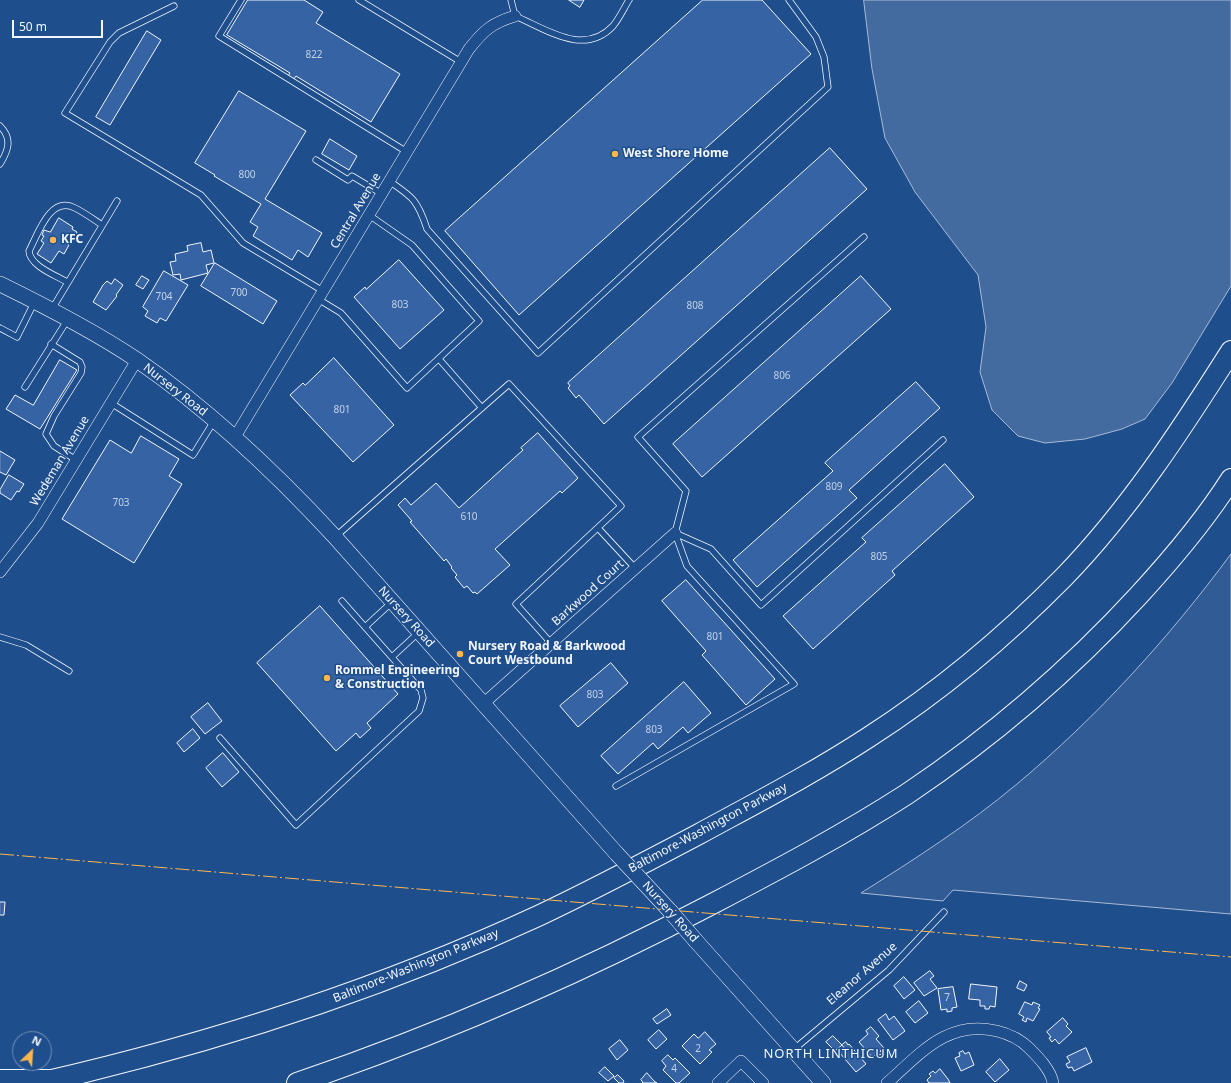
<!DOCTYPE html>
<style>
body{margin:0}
#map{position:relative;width:1231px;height:1083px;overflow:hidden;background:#1f4e8c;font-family:"Noto Sans",sans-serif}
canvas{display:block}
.north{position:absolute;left:12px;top:1031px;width:40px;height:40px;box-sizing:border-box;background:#1f4e8c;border:1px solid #7391ba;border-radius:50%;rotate:25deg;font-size:11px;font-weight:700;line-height:16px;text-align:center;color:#f2f6ff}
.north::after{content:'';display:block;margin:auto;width:14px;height:18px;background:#ffb74d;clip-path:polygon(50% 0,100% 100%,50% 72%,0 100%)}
.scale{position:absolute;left:12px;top:20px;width:91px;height:18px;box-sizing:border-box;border:2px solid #f2f6ff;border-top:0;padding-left:5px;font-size:12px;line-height:14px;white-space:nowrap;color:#f2f6ff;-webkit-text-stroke:3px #1f4e8c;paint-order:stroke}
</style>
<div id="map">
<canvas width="1231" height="1083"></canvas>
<div class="north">N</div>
<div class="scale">50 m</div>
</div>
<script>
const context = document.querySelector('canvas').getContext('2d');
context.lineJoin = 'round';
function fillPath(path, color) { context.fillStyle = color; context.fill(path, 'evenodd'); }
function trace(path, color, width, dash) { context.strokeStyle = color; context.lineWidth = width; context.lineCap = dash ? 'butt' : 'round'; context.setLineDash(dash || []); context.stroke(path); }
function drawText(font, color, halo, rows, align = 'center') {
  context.font = font + ' "Noto Sans",sans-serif'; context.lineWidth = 3; context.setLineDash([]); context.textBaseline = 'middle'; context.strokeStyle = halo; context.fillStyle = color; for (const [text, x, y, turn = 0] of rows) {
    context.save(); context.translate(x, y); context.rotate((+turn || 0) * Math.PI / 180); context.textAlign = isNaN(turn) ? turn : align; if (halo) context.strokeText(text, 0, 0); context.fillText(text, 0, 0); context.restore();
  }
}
const green = new Path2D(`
 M 1231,554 L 1231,914 L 953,890 L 943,901 L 861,893 C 915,859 968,825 1017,784 C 1098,716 1168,639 1231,554 Z`);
fillPath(green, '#305b95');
trace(green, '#a8bbd7', 1);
const water = new Path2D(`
 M 864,0 L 1231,0 L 1231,286 L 1172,383 L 1145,419 L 1122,429 L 1085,439 L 1045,443 L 1018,436 L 992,410 L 980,372 L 986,327 L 978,275 L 915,192 L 885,138 L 872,69 Z`);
fillPath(water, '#446ba0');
trace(water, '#a8bbd7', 1);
const building = new Path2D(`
 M 248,0 L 304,0 L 323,12 L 316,23 L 400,74 L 371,122 L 296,76 L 293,80 L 288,76 L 290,73 L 227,35 Z
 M 569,0 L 584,0 L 580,7 Z
 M 703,0 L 762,0 L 811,54 L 519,315 L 445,231 Z
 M 147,31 L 161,40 L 110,125 L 96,117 Z
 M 239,91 L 306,131 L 265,199 L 322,233 L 308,257 L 298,250 L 292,260 L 253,236 L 258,227 L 250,222 L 261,204 L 214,176 L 215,175 L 195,163 Z
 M 330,139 L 357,156 L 349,170 L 322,154 Z
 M 830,148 L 867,189 L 604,424 L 579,395 L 576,398 L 568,388 L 570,386 L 568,383 Z
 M 59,218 L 73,227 L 72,229 L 77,232 L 73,239 L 68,235 L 64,241 L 69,245 L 64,254 L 59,251 L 51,263 L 37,254 L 44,243 L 41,241 L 44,236 L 42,235 L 44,230 L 50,232 Z
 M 201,243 L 203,252 L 211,250 L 214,263 L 206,265 L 208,273 L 181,280 L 180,274 L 173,275 L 170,262 L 176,261 L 175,254 L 188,251 L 187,246 Z
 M 399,260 L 444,310 L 400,349 L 354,297 L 365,287 L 366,289 Z
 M 215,263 L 277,301 L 263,324 L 201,286 Z
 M 164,271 L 188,285 L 166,321 L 160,318 L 157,323 L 145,316 L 148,311 L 143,307 Z
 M 142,276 L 149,280 L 143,289 L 136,285 Z
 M 861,276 L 891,309 L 702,477 L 673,444 Z
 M 115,279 L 123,285 L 116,295 L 117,296 L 106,310 L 93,302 L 103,285 L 107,281 L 111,284 Z
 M 334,358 L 394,425 L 353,462 L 290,395 L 303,383 L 305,385 Z
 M 60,360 L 77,370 L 40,429 L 6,409 L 15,395 L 33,405 Z
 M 916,382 L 940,408 L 849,490 L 857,498 L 757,587 L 733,560 L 833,471 L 825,463 Z
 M 538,433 L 578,478 L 562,493 L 560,491 L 495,549 L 510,565 L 477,594 L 475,592 L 473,593 L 467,586 L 464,588 L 455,577 L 457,575 L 451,568 L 452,567 L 446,559 L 444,561 L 410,522 L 412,521 L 398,505 L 405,498 L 411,505 L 436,483 L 459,508 L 523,450 L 521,448 Z
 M 141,436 L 179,459 L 169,476 L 182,484 L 134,563 L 62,519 L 110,440 L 131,453 Z
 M 0,451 L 15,460 L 6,475 L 0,472 Z
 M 945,464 L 974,497 L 892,571 L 895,575 L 813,649 L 783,616 L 866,542 L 862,538 Z
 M 9,475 L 24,484 L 19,492 L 17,491 L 11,500 L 0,493 L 0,490 Z
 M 686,580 L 775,679 L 746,705 L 702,655 L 706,651 L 662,601 Z
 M 320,606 L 398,694 L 367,723 L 371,728 L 360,738 L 356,733 L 336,751 L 257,663 Z
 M 611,663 L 628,683 L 578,727 L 560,706 Z
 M 684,682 L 711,713 L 688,733 L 683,727 L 658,749 L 653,743 L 618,774 L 601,756 Z
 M 208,703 L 222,721 L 205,734 L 191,717 Z
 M 193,729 L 200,738 L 184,752 L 177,743 Z
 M 223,753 L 239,772 L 222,787 L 206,768 Z
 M 0,902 L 5,902 L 4,915 L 0,915 Z
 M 930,971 L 934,976 L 930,979 L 937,988 L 924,996 L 914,983 Z
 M 904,977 L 915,990 L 904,999 L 894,986 Z
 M 1020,981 L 1027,985 L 1024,991 L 1017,988 Z
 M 971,984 L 997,987 L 995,1007 L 990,1006 L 989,1009 L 985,1009 L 985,1006 L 980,1006 L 980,1000 L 969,999 Z
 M 953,987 L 957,1007 L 952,1008 L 952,1011 L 947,1012 L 947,1009 L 941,1010 L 938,989 Z
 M 919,1001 L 928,1013 L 915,1023 L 906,1012 Z
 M 1025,1002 L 1032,1005 L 1033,1002 L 1040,1005 L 1038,1008 L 1040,1009 L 1033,1021 L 1027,1018 L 1026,1022 L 1022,1020 L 1024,1017 L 1019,1014 Z
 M 667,1009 L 671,1015 L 657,1024 L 653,1019 Z
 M 886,1014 L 889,1020 L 894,1016 L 905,1031 L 893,1040 L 878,1020 Z
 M 1063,1018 L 1068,1024 L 1066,1026 L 1072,1032 L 1059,1044 L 1055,1039 L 1052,1042 L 1051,1041 L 1049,1038 L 1051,1037 L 1047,1032 Z
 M 871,1027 L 879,1036 L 876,1039 L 884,1048 L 880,1051 L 882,1053 L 880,1055 L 877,1054 L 872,1057 L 859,1042 L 868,1034 L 866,1031 Z
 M 659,1030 L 667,1039 L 656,1049 L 648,1040 Z
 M 705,1032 L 716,1044 L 709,1050 L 712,1052 L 700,1064 L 682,1046 L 694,1034 L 698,1038 Z
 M 833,1036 L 842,1045 L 835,1051 L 826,1042 Z
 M 620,1040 L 628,1050 L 617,1060 L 609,1049 Z
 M 846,1042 L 848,1045 L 849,1044 L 866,1064 L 856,1072 L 839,1052 L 844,1048 L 842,1045 Z
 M 1086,1048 L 1092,1062 L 1074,1071 L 1072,1067 L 1068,1068 L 1066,1064 L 1070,1062 L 1067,1057 Z
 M 963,1051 L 965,1054 L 969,1052 L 974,1065 L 961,1071 L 955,1058 L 960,1056 L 959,1053 Z
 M 668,1055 L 673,1060 L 675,1058 L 690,1073 L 679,1083 L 676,1083 L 663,1070 L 666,1066 L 662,1061 Z
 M 1000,1059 L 1009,1070 L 995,1082 L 986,1072 Z
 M 605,1067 L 614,1076 L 608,1081 L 599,1073 Z
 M 940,1069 L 948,1079 L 950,1083 L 929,1083 L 927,1080 L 931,1076 L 929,1074 L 933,1071 L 935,1073 Z
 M 647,1073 L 654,1081 L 657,1083 L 643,1083 L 642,1081 L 641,1080 Z
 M 618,1075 L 624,1081 L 623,1083 L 619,1083 L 614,1078 Z`);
fillPath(building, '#3563a3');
trace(building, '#f2f6ff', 1);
const lane = new Path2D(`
 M 241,0 L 219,36 L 407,152
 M 359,0 L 461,62
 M 511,0 L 515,16 C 546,29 584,57 613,26 C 619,19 624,8 629,0
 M 174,6 L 119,33 L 110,42 L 65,113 L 201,195 L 243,243 L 323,291
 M 0,126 C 13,139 8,151 0,164
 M 316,160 L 348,180 L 352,176 L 382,194
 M 389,181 C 413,197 418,201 427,229 L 538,353 L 828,87 L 824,57 L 816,37 L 789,0
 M 67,282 C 55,275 30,266 29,251 C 38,234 50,195 75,208 C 85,213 93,219 102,225
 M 318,299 L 341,313 L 407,388 L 479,321 L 412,245 L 369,215
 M 52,309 L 117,201
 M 0,328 L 17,337 L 34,303
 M 51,344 L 80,362 L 82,367 L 81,373 L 54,416 L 46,434 L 54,446 L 76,460
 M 439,359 L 482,408
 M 25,387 L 68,319
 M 111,403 L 193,455 L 214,421
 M 598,528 L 635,568
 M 675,533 L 711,549 L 761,605 L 943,440
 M 335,537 L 509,384 L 621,506 L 516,604 L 551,643
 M 365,627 L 391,603
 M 0,637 L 26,645 L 69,671
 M 392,657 L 418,633
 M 220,738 L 296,825 L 419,711 L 423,698 L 421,690 L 342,601
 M 616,786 L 794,684 L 687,566 L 675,533 L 686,491 L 638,437 L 864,237
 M 793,1050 L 889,970 L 944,912`);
const street = new Path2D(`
 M 235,437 L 469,49 C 484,30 492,23 515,16
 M 0,572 L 38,523 L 137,360
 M 483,704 L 675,533
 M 718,1083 L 741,1061 L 763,1083
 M 887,1083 C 920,1054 948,1019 997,1031 C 1009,1034 1021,1040 1029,1048 C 1038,1057 1051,1070 1053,1083`);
const secondary = new Path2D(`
 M 0,284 C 47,307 94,331 137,360 C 211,411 275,472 335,537 L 617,854
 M 644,883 L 670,911
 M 696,941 L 823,1083`);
const highway = new Path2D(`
 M 0,1080 L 52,1080
 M 39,1083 C 210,1044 378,990 538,916 C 593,890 646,862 699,834 C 756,803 814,773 869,737 C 939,692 1005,637 1064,577 C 1129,510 1181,430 1231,351
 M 297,1083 C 441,1034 579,974 714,903 C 779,869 845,834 907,794 C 992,737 1070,670 1139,595 C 1172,559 1205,520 1231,479`);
trace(lane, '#f2f6ff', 7);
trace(street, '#f2f6ff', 12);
trace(secondary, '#f2f6ff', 16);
trace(highway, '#f2f6ff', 22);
trace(lane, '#1f4e8c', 5.5);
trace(street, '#1f4e8c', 11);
trace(secondary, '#1f4e8c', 15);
trace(highway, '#1f4e8c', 20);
const secondaryBridge = new Path2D(`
 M 617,854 L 644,883
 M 670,911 L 696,941`);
trace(secondaryBridge, '#f2f6ff', 16, []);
trace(secondaryBridge, '#1f4e8c', 15);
trace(new Path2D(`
 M 0,854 L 1231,957`), '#ffb74d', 1, [14, 3, 2, 3]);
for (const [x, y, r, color] of [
 [615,154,4,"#ffb74d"],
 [53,240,4,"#ffb74d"],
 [460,654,4,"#ffb74d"],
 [327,678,4,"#ffb74d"]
]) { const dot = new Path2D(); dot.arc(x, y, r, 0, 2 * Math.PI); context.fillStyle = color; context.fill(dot); trace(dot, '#1f4e8c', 1.5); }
drawText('10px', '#c3d1e8', null, [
 ["822",314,55],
 ["800",247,175],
 ["700",239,293],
 ["704",164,297],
 ["803",400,305],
 ["808",695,306],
 ["806",782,376],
 ["801",342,410],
 ["809",834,487],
 ["703",121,503],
 ["610",469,517],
 ["805",879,557],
 ["801",715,637],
 ["803",595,695],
 ["803",654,730],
 ["7",947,998],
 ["2",698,1049],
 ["4",674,1069]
]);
drawText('bold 12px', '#f2f6ff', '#1f4e8c', [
 ["West Shore Home",623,154],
 ["KFC",61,240],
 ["Nursery Road & Barkwood",468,647],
 ["Court Westbound",468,661],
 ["Rommel Engineering",335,671],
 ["& Construction",335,685]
], 'left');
drawText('12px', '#f2f6ff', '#1f4e8c', [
 ["Central Avenue",356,211,-59],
 ["Nursery Road",175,390,38],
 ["Wedeman Avenue",60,461,-59],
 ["Barkwood Court",588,593,-42],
 ["Nursery Road",406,617,48],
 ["Baltimore-Washington Parkway",708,828,-28],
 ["Nursery Road",670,912,48],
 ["Baltimore-Washington Parkway",416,966,-22],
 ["Eleanor Avenue",862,974,-41]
]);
context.letterSpacing = '1px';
drawText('13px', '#f2f6ff', '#1f4e8c', [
 ["NORTH LINTHICUM",831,1054]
]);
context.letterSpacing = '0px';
</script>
